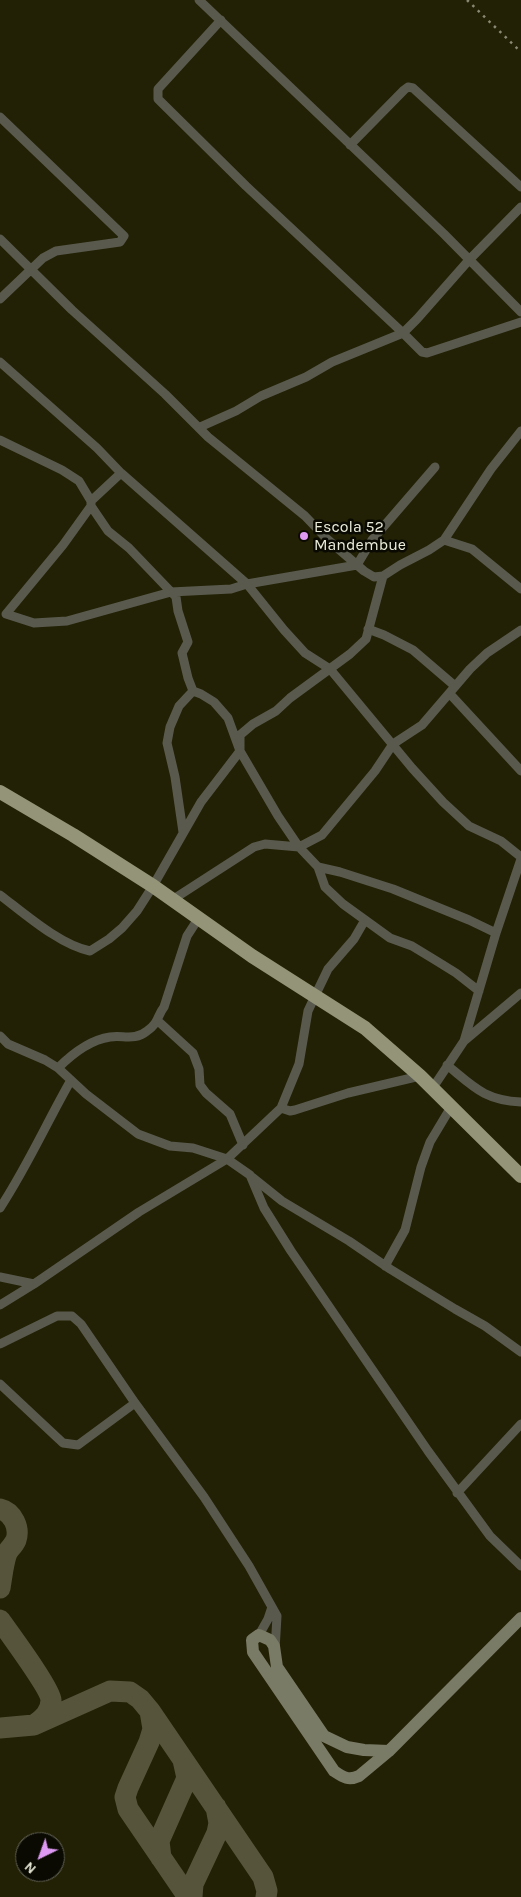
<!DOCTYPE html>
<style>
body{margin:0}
#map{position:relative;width:521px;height:1897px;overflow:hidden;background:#222105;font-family:Karla,sans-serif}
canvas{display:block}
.north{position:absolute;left:15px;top:1832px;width:50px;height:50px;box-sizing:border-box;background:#0a0a02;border:1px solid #656559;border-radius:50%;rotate:222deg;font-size:14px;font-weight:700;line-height:20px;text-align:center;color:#ededdc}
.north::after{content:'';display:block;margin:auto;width:18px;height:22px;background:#dd99f3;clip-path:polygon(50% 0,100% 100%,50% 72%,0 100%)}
</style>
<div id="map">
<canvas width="521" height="1897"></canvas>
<div class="north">N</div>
</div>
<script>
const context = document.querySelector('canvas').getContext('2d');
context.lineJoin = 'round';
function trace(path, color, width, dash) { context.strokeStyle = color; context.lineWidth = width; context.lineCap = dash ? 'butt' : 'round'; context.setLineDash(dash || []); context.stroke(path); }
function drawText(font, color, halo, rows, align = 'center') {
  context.font = font + ' Karla,sans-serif'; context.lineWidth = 5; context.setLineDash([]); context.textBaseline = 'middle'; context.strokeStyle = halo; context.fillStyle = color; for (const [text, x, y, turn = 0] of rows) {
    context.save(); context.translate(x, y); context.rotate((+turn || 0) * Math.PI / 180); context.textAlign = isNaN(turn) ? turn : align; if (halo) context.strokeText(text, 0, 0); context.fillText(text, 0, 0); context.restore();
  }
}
trace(new Path2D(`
 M 0,1509 C 13,1512 20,1528 16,1540 C 14,1545 9,1549 7,1553 C 3,1564 2,1577 0,1588
 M 0,1620 C 9,1633 50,1688 51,1700 C 51,1712 43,1719 34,1725
 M 150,1711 L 153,1729 L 149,1742 L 128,1788 L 125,1797 L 128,1809 L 188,1897
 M 0,1728 L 34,1725 L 110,1691 L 130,1692 L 140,1699 L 150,1711 L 263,1877 L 267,1891 L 266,1897
 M 161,1858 L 159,1841 L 187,1778 L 183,1760
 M 192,1897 L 193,1884 L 217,1833 L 219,1823 L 216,1807`), '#56553c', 21);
trace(new Path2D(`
 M 199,0 L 444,234 L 521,312
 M 221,20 L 158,89 L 158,99 L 246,186 L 403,333 L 417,319 L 469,260 L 521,207
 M 0,117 L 124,236 L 120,242 L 56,251 L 43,258 L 0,299
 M 350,145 L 404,90 L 408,87 L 413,88 L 521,187
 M 0,239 L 72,310 L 165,394 L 208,437 L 305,516 L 327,539 L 364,571 L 374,577 L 383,576
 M 0,362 L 97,448 L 121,473 L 91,501
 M 200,427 L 236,411 L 261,396 L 306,377 L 332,362 L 403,333 L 422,352 L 427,353 L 521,322
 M 0,440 L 62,470 L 79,481 L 91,501 L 91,506 L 108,531 L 129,548 L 176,597 L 178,611 L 188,642 L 182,653 L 188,678 L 193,691 L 179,706 L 170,727 L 167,743 L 175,777 L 183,832
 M 121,473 L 247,584 L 284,630 L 305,653 L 330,669 L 412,768 L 443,802 L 469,826 L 501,841 L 521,857
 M 91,506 L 63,545 L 6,614 L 34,623 L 67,621 L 171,592 L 231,589 L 247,584 L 357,565 L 372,540 L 435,467
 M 444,540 L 472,549 L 521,589
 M 368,629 L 384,635 L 413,650 L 455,686
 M 193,691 L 201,694 L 214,702 L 228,718 L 240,751 L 278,816 L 299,847 L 318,867 L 340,872 L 393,889 L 469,920 L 496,933
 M 450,694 L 521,771
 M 318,867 L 325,887 L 343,904 L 390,938 L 412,946 L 435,960 L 456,973 L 479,991
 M 0,895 C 25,914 60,945 90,951 L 109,939 L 122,928 L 137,911 L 153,886 L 201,802 L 240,751 L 240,735 L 253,724 L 276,711 L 290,698 L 350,654 L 366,639 L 383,576 L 400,565 L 429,550 L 444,540 L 491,469 L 521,431
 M 172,900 L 254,847 L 265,844 L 299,847 L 322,835 L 375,771 L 393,744 L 422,725 L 470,669 L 487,653 L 521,630
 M 158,1021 L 193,1053 L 199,1069 L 200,1085 L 206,1093 L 230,1114 L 243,1145
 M 0,1036 L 8,1044 L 45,1060 L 58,1068 L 86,1094 L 138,1134 L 170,1146 L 193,1148 L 227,1159 L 281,1108 L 299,1064 L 308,1011 L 315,996 L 328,969 L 354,939 L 365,920
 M 464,1041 L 521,993
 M 447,1065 C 474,1087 484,1100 521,1102
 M 58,1068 C 72,1054 89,1040 110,1037 C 123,1035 135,1041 147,1031 C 159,1023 157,1016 164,1007 L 187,936 L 198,919
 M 432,1089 L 464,1041 L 496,933 L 521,859
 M 281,1108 L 290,1111 L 295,1110 L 348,1093 L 420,1076
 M 252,1177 L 282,1201 L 349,1241 L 390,1269 L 455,1309 L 485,1326 L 521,1352
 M 0,1208 C 27,1167 47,1122 71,1080
 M 385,1266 L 405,1230 L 421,1167 L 430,1142 L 451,1107
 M 0,1277 L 34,1284
 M 0,1305 L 34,1284 L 139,1212 L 227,1159 L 250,1175 L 264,1208 L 291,1251 L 428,1451 L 490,1536 L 521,1566
 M 0,1344 L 57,1316 L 72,1316 L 81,1324 L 135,1403 L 204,1497 L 249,1566 L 277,1616 L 275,1650
 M 0,1384 L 63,1443 L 78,1445 L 135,1403
 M 457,1493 L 521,1424
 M 259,1635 L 268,1619 L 272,1607`), '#595a4d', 9);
trace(new Path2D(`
 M 389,1751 L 364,1750 L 347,1747 L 324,1736 L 277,1667 L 274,1646 L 270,1640 L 259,1635 L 252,1640 L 253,1652 L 334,1771 C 343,1777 348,1781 359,1776 L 389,1751 L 521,1618`), '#7a7b66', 12);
trace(new Path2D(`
 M 0,792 L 73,835 L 153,886 L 252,956 L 365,1028 L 420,1076 L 521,1176`), '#949479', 14);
trace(new Path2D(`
 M 467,0 L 521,52`), '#8a8973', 2.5, [2.5, 5]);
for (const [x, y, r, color] of [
 [304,536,5,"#dd99f3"]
]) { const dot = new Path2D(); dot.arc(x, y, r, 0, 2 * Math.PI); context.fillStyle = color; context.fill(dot); trace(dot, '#0a0a02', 2); }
drawText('16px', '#ededdc', '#0a0a02', [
 ["Escola 52",314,527],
 ["Mandembue",314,545]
], 'left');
</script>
